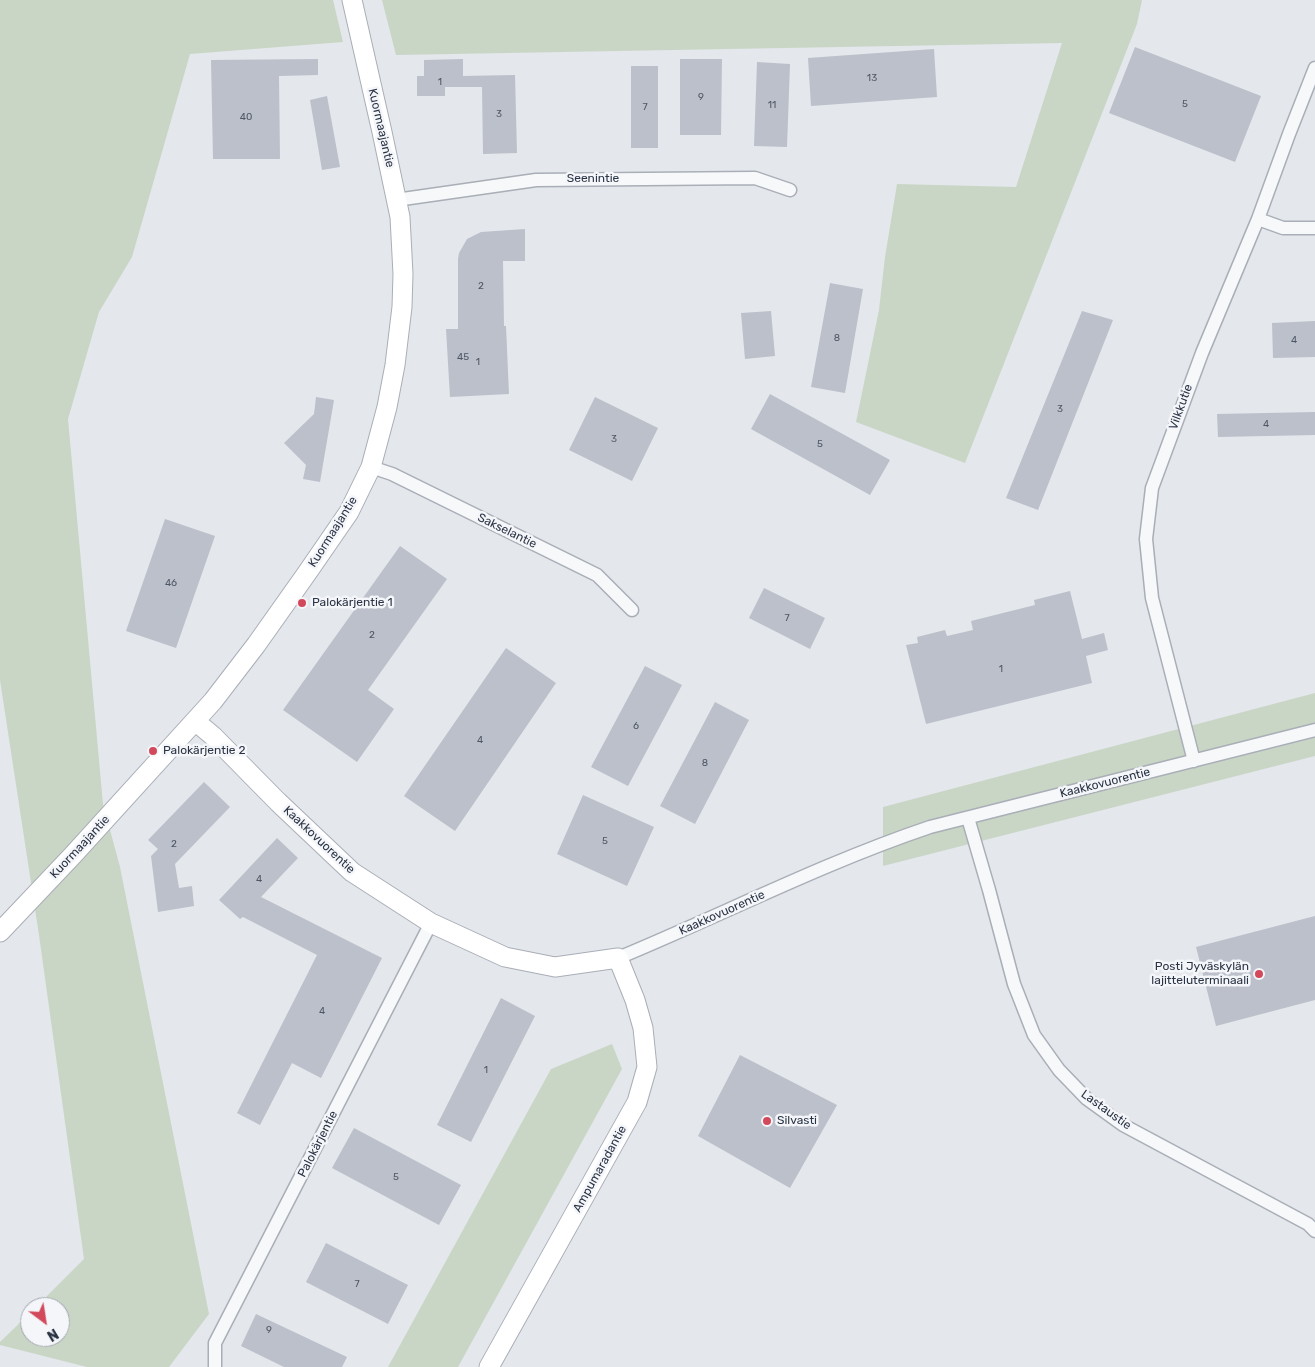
<!DOCTYPE html>
<meta charset="utf-8">
<style>
body{margin:0}
#map{position:relative;width:1315px;height:1367px;overflow:hidden;background:#e4e7ec;font-family:Rubik,sans-serif}
canvas{display:block}
.north{position:absolute;left:20px;top:1297px;width:50px;height:50px;box-sizing:border-box;background:#f4f6f9;border:1px solid #a4a8b1;border-radius:50%;rotate:149deg;font-size:14px;font-weight:700;line-height:20px;text-align:center;color:#2b3445}
.north::after{content:'';display:block;margin:auto;width:18px;height:22px;background:#d1495b;clip-path:polygon(50% 0,100% 100%,50% 72%,0 100%)}
</style>
<div id="map">
<canvas width="1315" height="1367"></canvas>
<div class="north">N</div>
</div>
<script>
const context = document.querySelector('canvas').getContext('2d');
context.lineJoin = 'round';
function fillPath(path, color) { context.fillStyle = color; context.fill(path, 'evenodd'); }
function trace(path, color, width, dash) { context.strokeStyle = color; context.lineWidth = width; context.lineCap = dash ? 'butt' : 'round'; context.setLineDash(dash || []); context.stroke(path); }
function drawText(font, color, halo, rows, align = 'center') {
  context.font = font + ' Rubik,sans-serif'; context.lineWidth = 5; context.setLineDash([]); context.textBaseline = 'middle'; context.strokeStyle = halo; context.fillStyle = color; for (const [text, x, y, turn = 0] of rows) {
    context.save(); context.translate(x, y); context.rotate((+turn || 0) * Math.PI / 180); context.textAlign = isNaN(turn) ? turn : align; if (halo) context.strokeText(text, 0, 0); context.fillText(text, 0, 0); context.restore();
  }
}
fillPath(new Path2D(`
 M 0,0 L 333,0 L 343,42 L 190,54 L 132,257 L 99,312 L 68,419 L 103,804 L 120,867 L 209,1314 L 169,1367 L 87,1367 L 0,1345 L 0,1342 L 30,1313 L 30,1337 L 60,1337 L 60,1307 L 36,1307 L 84,1259 L 39,935 L 0,680 Z
 M 382,0 L 1142,0 L 1137,24 L 965,463 L 856,422 L 879,310 L 885,257 L 897,184 L 1016,187 L 1062,43 L 396,55 Z
 M 1315,693 L 1315,756 L 883,866 L 883,807 Z
 M 612,1044 L 622,1069 L 458,1367 L 388,1367 L 551,1069 Z`), '#c9d6c5');
fillPath(new Path2D(`
 M 1135,47 L 1261,96 L 1235,162 L 1109,113 Z
 M 934,49 L 937,97 L 811,106 L 808,58 Z
 M 318,59 L 318,75 L 279,76 L 280,159 L 213,159 L 211,60 Z
 M 463,59 L 463,76 L 515,75 L 517,153 L 483,154 L 482,87 L 445,87 L 445,96 L 417,96 L 417,76 L 424,76 L 424,60 Z
 M 680,59 L 722,59 L 721,135 L 680,135 Z
 M 757,62 L 790,64 L 787,147 L 754,146 Z
 M 631,66 L 658,66 L 658,148 L 631,148 Z
 M 327,96 L 340,167 L 322,170 L 310,100 Z
 M 525,229 L 525,261 L 503,261 L 504,326 L 506,326 L 509,394 L 450,397 L 446,329 L 458,329 L 458,259 L 459,253 L 467,239 L 481,232 Z
 M 830,283 L 863,289 L 845,393 L 811,387 Z
 M 771,311 L 775,356 L 745,359 L 741,313 Z
 M 1082,311 L 1113,320 L 1038,510 L 1006,498 Z
 M 1315,321 L 1315,357 L 1273,358 L 1272,323 Z
 M 770,394 L 890,460 L 870,495 L 751,429 Z
 M 316,397 L 334,400 L 320,482 L 303,479 L 306,465 L 284,443 L 314,414 Z
 M 595,397 L 658,428 L 632,481 L 569,450 Z
 M 1315,412 L 1315,435 L 1218,437 L 1217,414 Z
 M 165,519 L 215,536 L 176,648 L 126,631 Z
 M 400,546 L 447,579 L 368,690 L 394,709 L 357,762 L 283,710 Z
 M 764,588 L 825,618 L 810,649 L 749,618 Z
 M 1070,591 L 1082,639 L 1104,633 L 1108,650 L 1086,656 L 1092,683 L 926,724 L 906,645 L 918,643 L 917,637 L 945,630 L 947,636 L 973,630 L 971,621 L 1035,605 L 1034,600 Z
 M 506,648 L 556,683 L 455,831 L 404,796 Z
 M 645,666 L 682,685 L 628,786 L 591,767 Z
 M 715,702 L 749,720 L 695,824 L 660,806 Z
 M 204,782 L 230,807 L 175,864 L 179,888 L 192,886 L 194,906 L 158,912 L 151,856 L 158,849 L 148,840 Z
 M 583,795 L 654,827 L 627,886 L 557,854 Z
 M 277,838 L 298,858 L 261,897 L 382,958 L 321,1078 L 292,1063 L 260,1125 L 237,1113 L 317,955 L 243,917 L 240,919 L 219,900 Z
 M 1315,916 L 1315,1000 L 1216,1026 L 1196,947 Z
 M 501,998 L 535,1016 L 471,1142 L 437,1125 Z
 M 740,1055 L 837,1105 L 790,1188 L 698,1136 Z
 M 354,1128 L 461,1185 L 439,1225 L 332,1168 Z
 M 326,1243 L 408,1285 L 388,1324 L 306,1282 Z
 M 256,1314 L 347,1357 L 342,1367 L 284,1367 L 241,1346 Z`), '#bbc0ca');
const street = new Path2D(`
 M 396,200 L 536,180 L 755,178 L 790,190
 M 1258,219 L 1283,228 L 1315,228
 M 371,467 L 392,474 L 597,575 L 632,610
 M 1194,761 L 1152,598 L 1146,539 L 1152,488 L 1202,353 L 1258,219 L 1289,134 L 1315,68
 M 968,818 L 989,890 L 1014,984 L 1034,1035 L 1059,1070 L 1087,1099 L 1123,1125 L 1308,1224 L 1315,1231
 M 618,958 C 722,915 823,863 930,827 L 1315,730
 M 215,1367 L 215,1343 L 431,923`);
const secondary = new Path2D(`
 M 195,721 L 213,736 L 278,802 L 352,872 L 431,923 L 505,957 L 555,967 L 618,958 L 635,1000 L 643,1028 L 647,1067 L 637,1102 L 489,1367
 M 0,932 L 73,855 L 213,701 L 256,645 L 307,573 L 349,512 L 371,467 L 387,407 L 395,365 L 402,307 L 403,274 L 400,217 L 382,132 L 352,0`);
trace(street, '#a9aeb7', 15);
trace(secondary, '#a9aeb7', 21);
trace(street, '#f7f8fa', 12);
trace(secondary, '#fff', 19);
for (const [x, y, r, color] of [
 [302,603,5,"#d1495b"],
 [153,751,5,"#d1495b"],
 [1259,974,5,"#d1495b"],
 [767,1121,5,"#d1495b"]
]) { const dot = new Path2D(); dot.arc(x, y, r, 0, 2 * Math.PI); context.fillStyle = color; context.fill(dot); trace(dot, '#f4f6f9', 2); }
drawText('10px', '#4f5766', null, [
 ["13",872,78],
 ["1",440,82],
 ["9",701,97],
 ["5",1185,104],
 ["11",772,105],
 ["7",645,107],
 ["3",499,114],
 ["40",246,117],
 ["2",481,286],
 ["8",837,338],
 ["4",1294,340],
 ["45",463,357],
 ["1",478,362],
 ["3",1060,409],
 ["4",1266,424],
 ["3",614,439],
 ["5",820,444],
 ["46",171,583],
 ["7",787,618],
 ["2",372,635],
 ["1",1001,669],
 ["6",636,726],
 ["4",480,740],
 ["8",705,763],
 ["5",605,841],
 ["2",174,844],
 ["4",259,879],
 ["4",322,1011],
 ["1",486,1070],
 ["5",396,1177],
 ["7",357,1284],
 ["9",269,1330]
]);
drawText('12px', '#2b3445', '#f4f6f9', [
 ["Kuormaajantie",381,128,77],
 ["Seenintie",593,179],
 ["Vilkkutie",1181,407,-70],
 ["Sakselantie",507,531,26],
 ["Kuormaajantie",333,532,-58],
 ["Kaakkovuorentie",1105,783,-14],
 ["Kaakkovuorentie",319,840,43],
 ["Kuormaajantie",80,847,-47],
 ["Kaakkovuorentie",722,913,-24],
 ["Lastaustie",1106,1110,36],
 ["Palokärjentie",318,1144,-63],
 ["Ampumaradantie",600,1169,-61]
]);
drawText('12px', '#2b3445', '#f4f6f9', [
 ["Palokärjentie 1",312,603],
 ["Palokärjentie 2",163,751],
 ["Posti Jyväskylän",1249,967,"right"],
 ["lajitteluterminaali",1249,981,"right"],
 ["Silvasti",777,1121]
], 'left');
</script>
